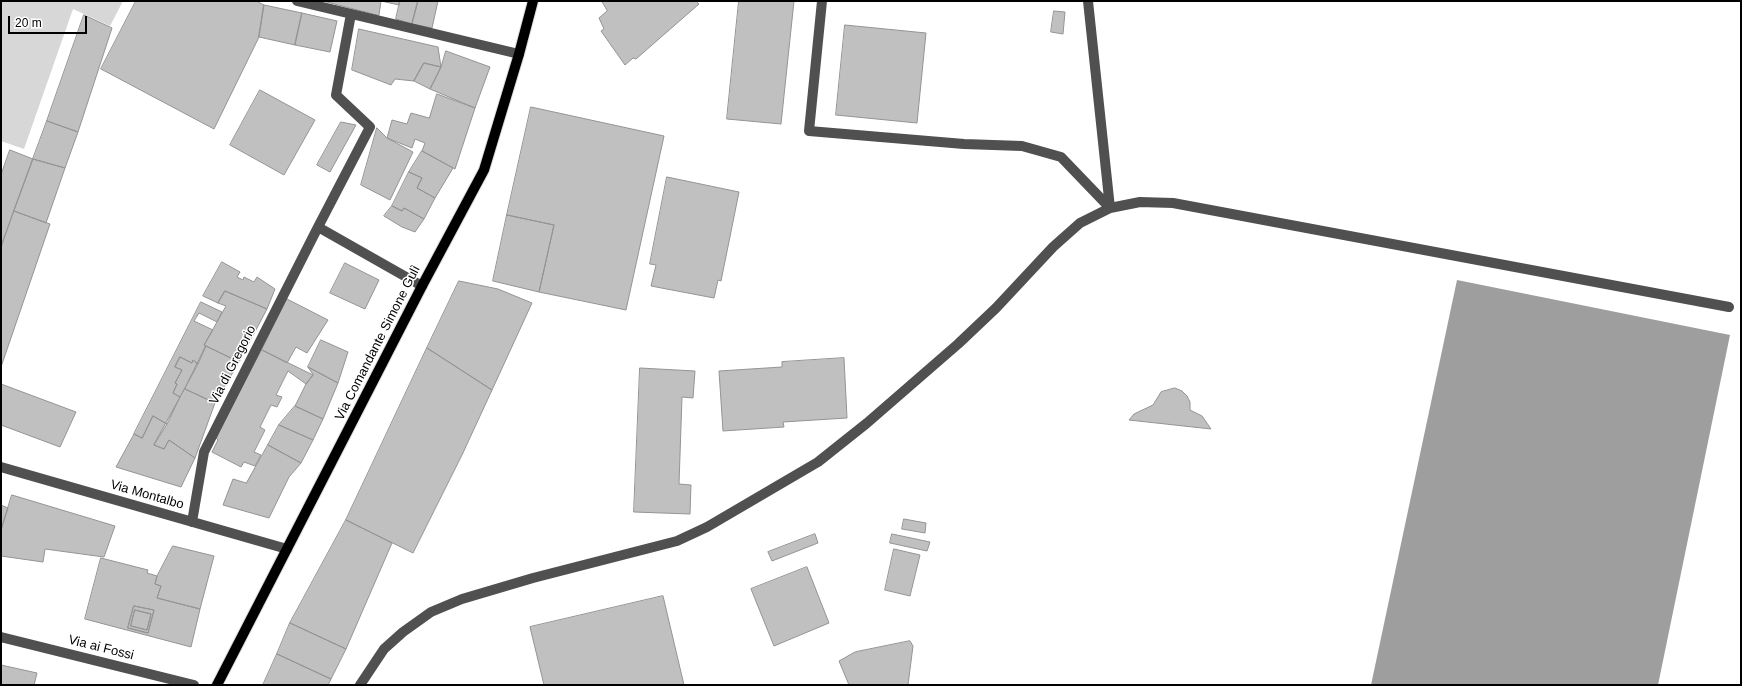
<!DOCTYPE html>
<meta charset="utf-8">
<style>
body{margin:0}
#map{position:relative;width:1742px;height:686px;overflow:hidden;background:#fff;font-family:Helvetica,sans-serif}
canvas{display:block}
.frame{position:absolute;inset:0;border:2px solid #000;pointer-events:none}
.scale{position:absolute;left:8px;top:16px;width:79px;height:18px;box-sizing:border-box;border:2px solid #000;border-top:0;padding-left:5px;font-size:12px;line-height:14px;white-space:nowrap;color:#000;-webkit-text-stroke:3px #fff;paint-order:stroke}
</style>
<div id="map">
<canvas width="1742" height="686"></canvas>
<div class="frame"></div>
<div class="scale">20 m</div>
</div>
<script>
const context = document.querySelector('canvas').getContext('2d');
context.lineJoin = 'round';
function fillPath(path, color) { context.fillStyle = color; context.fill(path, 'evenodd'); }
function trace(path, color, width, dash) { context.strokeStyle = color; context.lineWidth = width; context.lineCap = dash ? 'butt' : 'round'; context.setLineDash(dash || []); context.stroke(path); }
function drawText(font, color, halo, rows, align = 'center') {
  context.font = font + ' Helvetica,sans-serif'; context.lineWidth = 3; context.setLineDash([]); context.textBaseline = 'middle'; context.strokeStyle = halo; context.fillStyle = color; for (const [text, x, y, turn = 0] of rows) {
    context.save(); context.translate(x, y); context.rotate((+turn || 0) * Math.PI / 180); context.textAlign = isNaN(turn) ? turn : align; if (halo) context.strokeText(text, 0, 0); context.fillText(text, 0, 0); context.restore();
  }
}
fillPath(new Path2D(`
 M 1,1 L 123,1 L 110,26 L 73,9 L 24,149 L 1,141 Z`), '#d7d7d7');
fillPath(new Path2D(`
 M 1457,280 L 1730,335 L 1658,685 L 1371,685 Z`), '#9e9e9e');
const building = new Path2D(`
 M 136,1 L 256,1 L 264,5 L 259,37 L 214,129 L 101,69 Z
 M 323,1 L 400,1 L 399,5 L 381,1 L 379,15 Z
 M 400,1 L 418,1 L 412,24 L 396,19 Z
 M 418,1 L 438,1 L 432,28 L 412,24 Z
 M 602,1 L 696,1 L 699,4 L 636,59 L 633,58 L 625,65 L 601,31 L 604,29 L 599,18 L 607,11 Z
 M 739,1 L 794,1 L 781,124 L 727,119 Z
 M 264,5 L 302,13 L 295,45 L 259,37 Z
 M 1054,11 L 1065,12 L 1063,34 L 1051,32 Z
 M 302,13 L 337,21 L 330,52 L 295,45 Z
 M 84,15 L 112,28 L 78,132 L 47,121 Z
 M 845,25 L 926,33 L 917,123 L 836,115 Z
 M 359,29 L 438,47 L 441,67 L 424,63 L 414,81 L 395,79 L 391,85 L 352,70 Z
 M 446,51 L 490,67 L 475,108 L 430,89 L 441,67 Z
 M 424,63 L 441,67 L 430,89 L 414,81 Z
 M 260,90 L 315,120 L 284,175 L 230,145 Z
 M 437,94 L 475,108 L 455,169 L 422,151 L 425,143 L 415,139 L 412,148 L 387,138 L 392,120 L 407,124 L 411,113 L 429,118 Z
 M 531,107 L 664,136 L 626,310 L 539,292 L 554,225 L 507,215 Z
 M 47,121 L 78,132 L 65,168 L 33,159 Z
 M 341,122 L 356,125 L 330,172 L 317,165 Z
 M 377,128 L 387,138 L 413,152 L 390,200 L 361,185 Z
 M 10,150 L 33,159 L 1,246 L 1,175 Z
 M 422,151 L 453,168 L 435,198 L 417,188 L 422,178 L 409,172 Z
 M 33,159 L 65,168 L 46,223 L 14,211 Z
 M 409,172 L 422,178 L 417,188 L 435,198 L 424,219 L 404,208 L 402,211 L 392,206 Z
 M 667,177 L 739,192 L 721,281 L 718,280 L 714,298 L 651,286 L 656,265 L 650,264 Z
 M 392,206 L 402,211 L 404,208 L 424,219 L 415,232 L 402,227 L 384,216 Z
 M 14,211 L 50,224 L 1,367 L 1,248 Z
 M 507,215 L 554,225 L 539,292 L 493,281 Z
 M 222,262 L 240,272 L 237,277 L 243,280 L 244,277 L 254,282 L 257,277 L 275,289 L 267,309 L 225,291 L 218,303 L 203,296 Z
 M 345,263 L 379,280 L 365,309 L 330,293 Z
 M 459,281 L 498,289 L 532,303 L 492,390 L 427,348 Z
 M 225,291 L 267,309 L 239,362 L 204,345 L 226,306 L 218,303 Z
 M 287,299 L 328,320 L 307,353 L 296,347 L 287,363 L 262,350 Z
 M 201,302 L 222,312 L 217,322 L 199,313 L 194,321 L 213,330 L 204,345 L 206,346 L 198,364 L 193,360 L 192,363 L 180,357 L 175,367 L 182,370 L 175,383 L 177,384 L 173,393 L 180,397 L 167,424 L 153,416 L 142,438 L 134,434 Z
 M 321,340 L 348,352 L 338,383 L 308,367 Z
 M 206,346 L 239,362 L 215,403 L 185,389 Z
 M 427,348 L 492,390 L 462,455 L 413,553 L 346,520 Z
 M 262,350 L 313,375 L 306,384 L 288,371 L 276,395 L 282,397 L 277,407 L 271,405 L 260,427 L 265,430 L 254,452 L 261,455 L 255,466 L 244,462 L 241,467 L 212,452 L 218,440 L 216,438 Z
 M 180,357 L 192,363 L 193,360 L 198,364 L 180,397 L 173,393 L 177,384 L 175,383 L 182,370 L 175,367 Z
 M 844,358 L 847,418 L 783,422 L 784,427 L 723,431 L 719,371 L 782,367 L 782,362 Z
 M 308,367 L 338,383 L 323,419 L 295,406 L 306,384 L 313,375 Z
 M 640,368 L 695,371 L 693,398 L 682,397 L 679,484 L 691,485 L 690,514 L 634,512 Z
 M 1,384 L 76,412 L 60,447 L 1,425 Z
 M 1175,388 L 1182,391 L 1187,396 L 1190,402 L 1190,410 L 1202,416 L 1211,429 L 1129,420 L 1134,414 L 1153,405 L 1161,392 Z
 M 185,389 L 215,403 L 195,458 L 169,440 L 164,449 L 154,445 Z
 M 295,406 L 323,419 L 313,440 L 279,425 Z
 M 153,416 L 167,424 L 154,445 L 164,449 L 169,440 L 195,458 L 181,487 L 116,467 L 134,434 L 142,438 Z
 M 279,425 L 313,440 L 301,463 L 268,445 Z
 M 268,445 L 301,463 L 289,477 L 269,518 L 223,505 L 233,479 L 246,483 Z
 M 12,495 L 115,526 L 104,557 L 45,549 L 43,562 L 1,556 L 1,530 Z
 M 1,505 L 8,508 L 1,530 Z
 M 904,519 L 926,523 L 925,533 L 902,529 Z
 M 346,520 L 392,543 L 346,649 L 290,623 Z
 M 815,534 L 818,543 L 772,561 L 768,552 Z
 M 892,534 L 930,542 L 927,551 L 890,543 Z
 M 173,546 L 214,556 L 200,609 L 157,598 L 161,586 L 155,584 L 157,576 Z
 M 894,549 L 920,555 L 910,596 L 885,590 Z
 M 101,558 L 148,570 L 147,573 L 157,576 L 155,584 L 161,586 L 157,598 L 200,609 L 191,647 L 85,619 ZM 134,606 L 154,610 L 148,633 L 128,628 Z
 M 807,567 L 829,623 L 774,646 L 751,589 Z
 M 663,596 L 684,685 L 544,685 L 530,627 Z
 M 134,606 L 154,610 L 148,633 L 128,628 ZM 135,610 L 151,614 L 147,630 L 131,626 Z
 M 135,610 L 151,614 L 147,630 L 131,626 Z
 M 290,623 L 346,649 L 331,679 L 277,654 Z
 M 910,641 L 913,646 L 908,685 L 849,685 L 839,661 L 855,652 Z
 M 277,654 L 331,679 L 328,685 L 263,685 Z
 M 1,665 L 37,673 L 34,685 L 1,685 Z`);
fillPath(building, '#c0c0c0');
trace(building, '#949494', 1);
const major = new Path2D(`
 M 217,685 L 422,286 L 484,170 L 519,54 L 533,1`);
trace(major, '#dbdbdb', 12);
trace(new Path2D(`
 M 297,1 L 519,54
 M 1088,1 L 1110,208 L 1140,202 L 1173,203 L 1729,307
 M 351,14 L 336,95 L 370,127 L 318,227 L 422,286
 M 1,467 L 287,549
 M 192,522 L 204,452 L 318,227
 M 1,637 L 194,685
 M 360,685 L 384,649 L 403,632 L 431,612 L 462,599 L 533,578 L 677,541 L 707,527 L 818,462 L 867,423 L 958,344 L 996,308 L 1053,247 L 1080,223 L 1110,208 L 1061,157 L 1022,146 L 964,144 L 809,131 L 822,1`), '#505050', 10);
trace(major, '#000', 10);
drawText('13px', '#000', '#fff', [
 ["Via Comandante Simone Gulì",378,343,-63],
 ["Via di Gregorio",233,365,-63],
 ["Via Montalbo",147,495,16],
 ["Via ai Fossi",101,648,14]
]);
</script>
